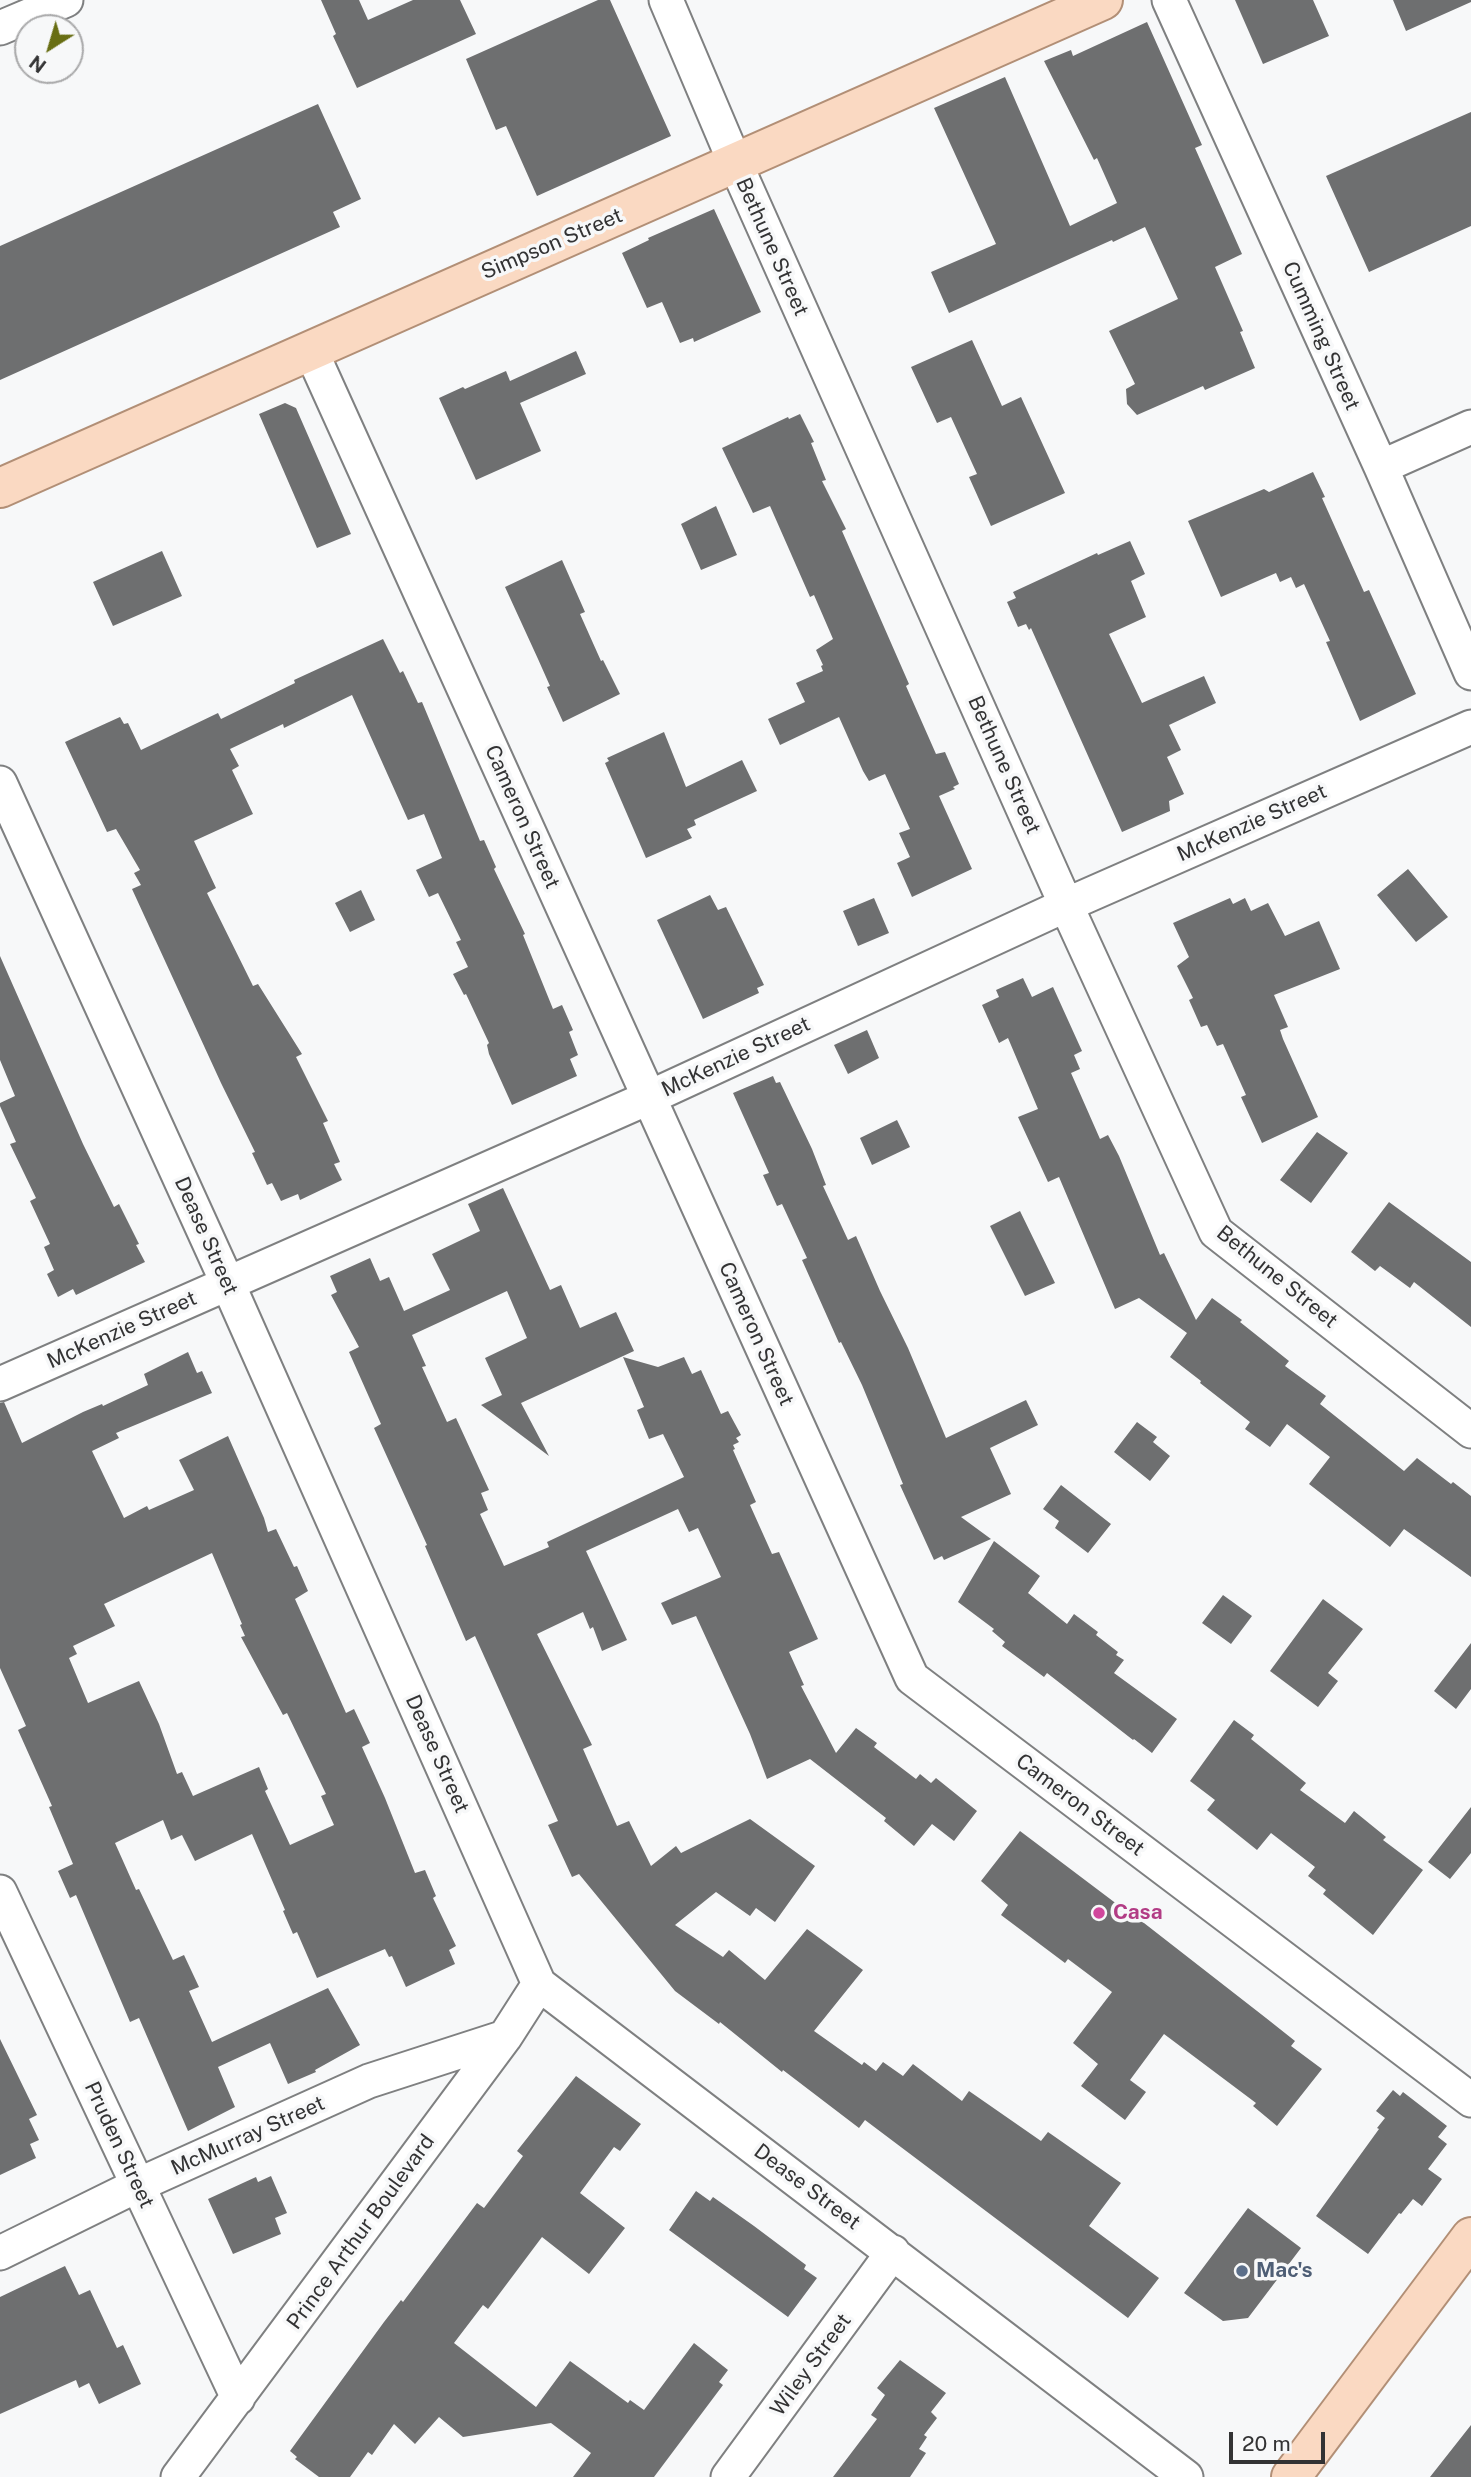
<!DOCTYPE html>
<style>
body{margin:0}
#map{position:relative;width:1471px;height:2477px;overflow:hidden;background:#f7f8f9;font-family:"Public Sans",sans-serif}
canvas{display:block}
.north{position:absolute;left:14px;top:14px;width:70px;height:70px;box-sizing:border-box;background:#f7f8f9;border:2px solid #a9a9aa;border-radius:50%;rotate:217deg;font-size:19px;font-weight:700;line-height:28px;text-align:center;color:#333334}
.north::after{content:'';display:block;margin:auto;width:24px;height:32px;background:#686e13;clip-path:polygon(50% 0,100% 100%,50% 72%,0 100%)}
.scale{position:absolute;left:1229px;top:2432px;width:96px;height:32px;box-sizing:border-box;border:4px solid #333334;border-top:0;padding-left:9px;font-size:21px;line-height:24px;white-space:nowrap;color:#333334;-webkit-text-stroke:5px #f7f8f9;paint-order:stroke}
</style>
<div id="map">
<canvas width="1471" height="2477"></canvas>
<div class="north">N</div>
<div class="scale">20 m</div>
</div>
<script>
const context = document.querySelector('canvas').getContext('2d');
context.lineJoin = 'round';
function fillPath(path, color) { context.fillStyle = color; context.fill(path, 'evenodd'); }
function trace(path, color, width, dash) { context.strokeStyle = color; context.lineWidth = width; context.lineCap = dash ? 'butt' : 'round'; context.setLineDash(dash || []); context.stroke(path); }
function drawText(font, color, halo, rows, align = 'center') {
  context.font = font + ' "Public Sans",sans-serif'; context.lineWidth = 7; context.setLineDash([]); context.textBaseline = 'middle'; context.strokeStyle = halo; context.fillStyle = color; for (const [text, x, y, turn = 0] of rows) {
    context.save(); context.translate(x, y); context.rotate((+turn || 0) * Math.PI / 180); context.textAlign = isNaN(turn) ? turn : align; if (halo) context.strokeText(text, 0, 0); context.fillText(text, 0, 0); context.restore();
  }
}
fillPath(new Path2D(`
 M 321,0 L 359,0 L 368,20 L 413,0 L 460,0 L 476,34 L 357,88 L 333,36 L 336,34 Z
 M 598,0 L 610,0 L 671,136 L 537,196 L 506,126 L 496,130 L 466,59 Z
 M 1235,0 L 1313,0 L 1329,36 L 1263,64 Z
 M 1393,0 L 1471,0 L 1471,2 L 1406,31 Z
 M 1147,22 L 1202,145 L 1195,148 L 1242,254 L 1215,267 L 1243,331 L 1240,332 L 1255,368 L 1205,390 L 1203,386 L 1137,415 L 1127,404 L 1126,389 L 1135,384 L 1109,331 L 1178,299 L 1145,227 L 1113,242 L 1112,240 L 949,313 L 931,272 L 996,244 L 934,108 L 1005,77 L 1070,226 L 1117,203 L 1097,158 L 1094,160 L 1044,61 L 1071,50 L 1073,56 Z
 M 318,104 L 361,199 L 333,212 L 340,227 L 0,380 L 0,246 Z
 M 1471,112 L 1471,226 L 1369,272 L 1326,176 Z
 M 714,209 L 761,312 L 694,342 L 693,338 L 680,343 L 662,302 L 647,308 L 622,253 L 649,240 L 648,238 Z
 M 972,340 L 1002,406 L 1021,397 L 1065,493 L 991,526 L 969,477 L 977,474 L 951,417 L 937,423 L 911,367 Z
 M 576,351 L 586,374 L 520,403 L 541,451 L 476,480 L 439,398 L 463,387 L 465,389 L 506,371 L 510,381 Z
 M 285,403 L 296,408 L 351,534 L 317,548 L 259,414 Z
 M 800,414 L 814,442 L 811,443 L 826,480 L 822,481 L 846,529 L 842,531 L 909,684 L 906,686 L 936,754 L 945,752 L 959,784 L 953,787 L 955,789 L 939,796 L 972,869 L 912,897 L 897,863 L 910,857 L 899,833 L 910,829 L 885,774 L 869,781 L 863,771 L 839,717 L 780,745 L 768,719 L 805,702 L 796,683 L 823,671 L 821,666 L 823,665 L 816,650 L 833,639 L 814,595 L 810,597 L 770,506 L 753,513 L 722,448 L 788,417 L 789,419 Z
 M 1313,472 L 1325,497 L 1322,498 L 1364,592 L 1369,590 L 1416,694 L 1360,721 L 1326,642 L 1330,641 L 1304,584 L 1296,588 L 1291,577 L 1280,582 L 1276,573 L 1221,597 L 1188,521 L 1264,489 L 1269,492 Z
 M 716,506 L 737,555 L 701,570 L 681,524 Z
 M 1130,541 L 1145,574 L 1131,581 L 1146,617 L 1109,634 L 1142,703 L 1204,676 L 1216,703 L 1169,725 L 1181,750 L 1167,757 L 1184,794 L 1169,801 L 1170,811 L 1122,832 L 1031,628 L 1029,630 L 1026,624 L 1018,627 L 1007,602 L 1016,598 L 1013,592 L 1097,553 L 1098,555 Z
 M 162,551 L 182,596 L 113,626 L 93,582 Z
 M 562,560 L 585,612 L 580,614 L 601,661 L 603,660 L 620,694 L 563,722 L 547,687 L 550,686 L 538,659 L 505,587 Z
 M 383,639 L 400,673 L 403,671 L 418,703 L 422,702 L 480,841 L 484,840 L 496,867 L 494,869 L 525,934 L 523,935 L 553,1009 L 562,1005 L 573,1030 L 569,1032 L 578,1055 L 570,1059 L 577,1076 L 512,1105 L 489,1054 L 487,1045 L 489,1043 L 466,994 L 464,995 L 453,974 L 468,967 L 456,942 L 461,940 L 438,893 L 429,897 L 416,870 L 442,858 L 424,814 L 408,820 L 352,695 L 284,728 L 283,724 L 230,749 L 239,766 L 232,770 L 253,814 L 194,841 L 216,888 L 207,893 L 253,986 L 258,984 L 302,1054 L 296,1057 L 328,1121 L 323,1123 L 340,1162 L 334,1164 L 342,1180 L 300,1200 L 298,1194 L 281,1201 L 272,1183 L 267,1185 L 252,1153 L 255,1152 L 221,1083 L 132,889 L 141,885 L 134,873 L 140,870 L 116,829 L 107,832 L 65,742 L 120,717 L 124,724 L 128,723 L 141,750 L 218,713 L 221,719 L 295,683 L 294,680 Z
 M 664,732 L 686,787 L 742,760 L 757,791 L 694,820 L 696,825 L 687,829 L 692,838 L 646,858 L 605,763 L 609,761 L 607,758 Z
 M 1408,869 L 1448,917 L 1416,942 L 1377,895 Z
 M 361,890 L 375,920 L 350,932 L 335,903 Z
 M 710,895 L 718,910 L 726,907 L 764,985 L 757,988 L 759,993 L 703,1019 L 657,920 Z
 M 874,898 L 889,933 L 858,946 L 843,911 Z
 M 1230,898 L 1233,904 L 1245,898 L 1251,911 L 1268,903 L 1285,936 L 1319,921 L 1340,969 L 1274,995 L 1288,1027 L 1280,1030 L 1283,1039 L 1318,1117 L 1262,1143 L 1241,1097 L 1246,1095 L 1223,1044 L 1217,1046 L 1207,1025 L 1201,1027 L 1189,1000 L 1193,998 L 1177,966 L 1189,957 L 1173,923 Z
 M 0,956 L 83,1144 L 114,1207 L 119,1204 L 139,1244 L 136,1245 L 145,1262 L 76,1295 L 73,1289 L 58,1297 L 47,1274 L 54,1270 L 44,1247 L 50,1244 L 30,1201 L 36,1198 L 10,1144 L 16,1142 L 0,1106 L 0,1103 L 15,1096 L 0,1060 Z
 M 1023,978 L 1032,997 L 1053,987 L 1082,1051 L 1074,1055 L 1080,1069 L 1071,1073 L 1100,1139 L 1108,1135 L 1119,1156 L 1160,1255 L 1164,1253 L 1196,1320 L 1212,1298 L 1242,1320 L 1240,1322 L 1289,1361 L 1285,1366 L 1326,1396 L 1320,1404 L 1404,1471 L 1417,1458 L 1451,1484 L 1453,1482 L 1471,1496 L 1471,1577 L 1404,1529 L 1390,1547 L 1309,1484 L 1330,1457 L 1287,1424 L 1270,1447 L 1245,1429 L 1250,1422 L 1200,1383 L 1201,1381 L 1170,1357 L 1187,1333 L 1139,1298 L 1115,1309 L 1059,1177 L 1048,1182 L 1018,1117 L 1038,1109 L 1008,1038 L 999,1043 L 982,1005 L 999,997 L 996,990 Z
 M 867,1030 L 879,1058 L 848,1074 L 834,1045 Z
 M 773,1076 L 776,1083 L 780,1082 L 812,1149 L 826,1185 L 823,1186 L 848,1240 L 856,1236 L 880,1291 L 908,1348 L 946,1438 L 1026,1400 L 1038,1425 L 990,1448 L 1011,1494 L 961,1517 L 991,1539 L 944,1560 L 942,1556 L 934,1560 L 900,1485 L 903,1484 L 862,1385 L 841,1342 L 839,1343 L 802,1260 L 807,1258 L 782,1204 L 777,1206 L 763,1175 L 769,1173 L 733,1093 Z
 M 897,1120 L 910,1147 L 872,1165 L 860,1138 Z
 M 1317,1132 L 1348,1153 L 1311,1203 L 1280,1180 Z
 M 503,1188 L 550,1290 L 561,1285 L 580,1328 L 616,1312 L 634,1351 L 521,1403 L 549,1456 L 481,1405 L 502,1395 L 485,1358 L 527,1338 L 507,1291 L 412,1335 L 426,1366 L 422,1367 L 447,1422 L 456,1418 L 489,1490 L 481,1493 L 488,1510 L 480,1514 L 504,1566 L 549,1547 L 547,1542 L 684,1477 L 663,1434 L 649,1439 L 637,1410 L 644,1407 L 623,1357 L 658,1367 L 684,1357 L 692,1374 L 701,1370 L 721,1414 L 728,1411 L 741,1435 L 736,1438 L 739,1442 L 733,1445 L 735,1449 L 733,1450 L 756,1502 L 750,1505 L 772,1554 L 779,1552 L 818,1639 L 789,1652 L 804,1685 L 801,1686 L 836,1753 L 856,1728 L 877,1743 L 874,1747 L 916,1779 L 920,1774 L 931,1783 L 936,1778 L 977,1811 L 954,1841 L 932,1824 L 914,1846 L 884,1821 L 886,1818 L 810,1759 L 767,1779 L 750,1734 L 696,1616 L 672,1625 L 661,1603 L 721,1577 L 698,1528 L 689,1532 L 678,1509 L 586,1551 L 627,1640 L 602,1651 L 593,1627 L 590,1629 L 583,1612 L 537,1634 L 592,1745 L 583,1749 L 617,1826 L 629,1821 L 651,1866 L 676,1846 L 681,1853 L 750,1819 L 815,1866 L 775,1922 L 756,1908 L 750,1916 L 716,1892 L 675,1925 L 723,1957 L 729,1950 L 765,1980 L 807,1929 L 863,1970 L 814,2031 L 862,2065 L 864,2062 L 876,2071 L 883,2062 L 903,2076 L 913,2064 L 962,2101 L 969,2091 L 1041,2141 L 1048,2132 L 1121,2183 L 1089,2226 L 1159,2278 L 1128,2318 L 865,2120 L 859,2128 L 783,2070 L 782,2072 L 720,2022 L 719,2024 L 675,1991 L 579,1874 L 572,1877 L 548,1825 L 558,1821 L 475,1636 L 466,1641 L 425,1546 L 427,1545 L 374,1428 L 381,1424 L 349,1352 L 359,1347 L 331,1295 L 337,1292 L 330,1276 L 370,1258 L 380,1281 L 389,1277 L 404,1311 L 450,1290 L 432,1254 L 480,1231 L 468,1204 Z
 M 1389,1202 L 1471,1262 L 1471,1327 L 1414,1282 L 1410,1288 L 1380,1266 L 1375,1271 L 1351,1252 Z
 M 1020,1211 L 1055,1283 L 1025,1296 L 990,1226 Z
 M 188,1352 L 197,1373 L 202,1371 L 212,1393 L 116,1433 L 119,1438 L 92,1451 L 124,1518 L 147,1506 L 149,1510 L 194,1490 L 179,1460 L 228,1436 L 264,1518 L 268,1532 L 276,1529 L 294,1567 L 297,1566 L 308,1591 L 295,1599 L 346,1713 L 354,1709 L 370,1743 L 362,1747 L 385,1798 L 415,1873 L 425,1870 L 436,1896 L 433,1898 L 456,1946 L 449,1950 L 455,1964 L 406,1987 L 392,1956 L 389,1957 L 385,1949 L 317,1978 L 297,1932 L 293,1934 L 283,1911 L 285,1910 L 252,1834 L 195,1861 L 182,1835 L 171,1840 L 163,1820 L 115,1843 L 136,1890 L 139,1889 L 173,1960 L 184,1955 L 199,1987 L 189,1991 L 212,2042 L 328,1988 L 360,2045 L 315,2070 L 316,2072 L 288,2084 L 270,2043 L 218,2067 L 235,2107 L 188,2131 L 139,2018 L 130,2022 L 76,1895 L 70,1898 L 58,1871 L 73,1864 L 49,1807 L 52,1806 L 18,1730 L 26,1726 L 0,1668 L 0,1403 L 4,1402 L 22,1443 L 83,1412 L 102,1404 L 103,1406 L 148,1385 L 144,1374 ZM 212,1553 L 242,1624 L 240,1625 L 245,1636 L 241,1637 L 283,1715 L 287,1713 L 326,1794 L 321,1796 L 334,1825 L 290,1845 L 265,1791 L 268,1789 L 259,1767 L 193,1796 L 182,1772 L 177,1774 L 159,1724 L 139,1681 L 88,1703 L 69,1658 L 77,1654 L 73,1646 L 115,1626 L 104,1604 Z
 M 1137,1422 L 1157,1437 L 1153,1442 L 1170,1456 L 1150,1481 L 1114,1452 Z
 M 1061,1485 L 1111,1524 L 1088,1553 L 1055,1528 L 1059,1521 L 1043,1509 Z
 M 994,1541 L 1040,1576 L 1028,1593 L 1067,1624 L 1074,1614 L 1098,1632 L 1096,1635 L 1118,1652 L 1116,1655 L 1124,1660 L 1114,1673 L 1177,1719 L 1152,1753 L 1134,1739 L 1133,1740 L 1047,1673 L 1044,1677 L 1002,1646 L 1005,1642 L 992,1631 L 994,1629 L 958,1602 Z
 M 1223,1595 L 1252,1616 L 1231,1644 L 1202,1623 Z
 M 1323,1599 L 1363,1629 L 1328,1673 L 1338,1681 L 1318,1707 L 1270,1671 Z
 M 1471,1643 L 1471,1689 L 1456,1709 L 1434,1691 Z
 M 1234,1720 L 1254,1735 L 1251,1739 L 1306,1783 L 1300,1790 L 1345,1823 L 1354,1811 L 1386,1837 L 1383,1840 L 1423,1870 L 1373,1935 L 1323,1894 L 1326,1890 L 1308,1876 L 1315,1867 L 1271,1833 L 1257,1850 L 1207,1810 L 1215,1800 L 1190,1781 Z
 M 1471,1807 L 1471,1853 L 1450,1879 L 1428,1862 Z
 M 1020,1831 L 1134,1917 L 1135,1916 L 1266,2018 L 1295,2041 L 1291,2046 L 1322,2069 L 1277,2126 L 1253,2106 L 1256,2103 L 1164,2034 L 1130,2080 L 1146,2092 L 1125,2120 L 1081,2086 L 1098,2064 L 1073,2043 L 1112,1992 L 1068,1959 L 1065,1963 L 1001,1915 L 1008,1905 L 981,1881 Z
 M 0,2039 L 37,2115 L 29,2119 L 39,2140 L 30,2144 L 36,2158 L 0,2175 Z
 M 576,2076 L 641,2124 L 620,2151 L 614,2147 L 580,2193 L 625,2228 L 589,2274 L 542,2237 L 488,2309 L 483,2305 L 454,2343 L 536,2407 L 570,2361 L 628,2403 L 630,2400 L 644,2410 L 694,2343 L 728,2370 L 719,2382 L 723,2385 L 654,2477 L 573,2477 L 591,2453 L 551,2423 L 463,2437 L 439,2417 L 415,2444 L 394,2424 L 372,2455 L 368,2452 L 350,2477 L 319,2477 L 295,2459 L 297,2457 L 290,2451 L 384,2322 L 401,2300 L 403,2302 L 477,2203 L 484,2208 L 523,2156 L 517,2151 Z
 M 1393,2090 L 1400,2096 L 1403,2092 L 1447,2126 L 1438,2137 L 1447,2144 L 1428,2169 L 1442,2179 L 1422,2206 L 1413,2199 L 1401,2214 L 1399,2213 L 1368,2254 L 1316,2216 L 1379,2129 L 1377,2128 L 1385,2118 L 1376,2111 Z
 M 271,2176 L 287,2213 L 275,2218 L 281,2234 L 233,2254 L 208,2199 L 256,2177 L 258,2182 Z
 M 696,2191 L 710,2201 L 713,2197 L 754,2226 L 806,2265 L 804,2269 L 817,2278 L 788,2317 L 669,2230 Z
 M 1248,2208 L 1301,2248 L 1248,2318 L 1223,2321 L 1184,2293 Z
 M 65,2266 L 79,2295 L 90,2290 L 117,2348 L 123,2345 L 141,2384 L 99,2404 L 89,2383 L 79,2388 L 76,2380 L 0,2414 L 0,2297 Z
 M 900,2360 L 946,2393 L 931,2412 L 937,2418 L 924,2435 L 927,2437 L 919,2449 L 926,2453 L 910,2477 L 833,2477 L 877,2419 L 871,2415 L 885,2395 L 877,2388 Z
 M 1471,2425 L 1471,2477 L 1430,2477 Z`), '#6e6f70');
const minor = new Path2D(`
 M 666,0 L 736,165 L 1066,905 L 1216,1232 L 1471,1431
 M 1169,0 L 1381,467 L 1471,673
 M 0,28 L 66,0
 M 311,351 L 912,1678 L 1471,2100
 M 1381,467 L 1471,427
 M 0,783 L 228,1284 L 539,1984 L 1186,2477
 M 0,1384 L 648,1098 L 1066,905 L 1471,727
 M 0,1892 L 238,2398
 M 0,2253 L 138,2185 L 369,2081 L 505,2037
 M 178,2477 L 505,2037 L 539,1984
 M 728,2477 L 893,2252`);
const major = new Path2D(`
 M 0,488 C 368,326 736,164 1103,0
 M 1291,2477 L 1471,2237`);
trace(minor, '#7f8081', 37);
trace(major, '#b28f76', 42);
trace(minor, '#fff', 33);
trace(major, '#fad9c2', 38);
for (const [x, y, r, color] of [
 [1099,1913,7,"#d1479c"],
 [1242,2271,7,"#5c6f8a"]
]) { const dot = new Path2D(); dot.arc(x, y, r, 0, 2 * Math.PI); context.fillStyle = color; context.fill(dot); trace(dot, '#f7f8f9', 2.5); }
drawText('21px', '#333334', '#f7f8f9', [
 ["Simpson Street",552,244,-23],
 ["Bethune Street",772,247,66],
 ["Cumming Street",1321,336,66],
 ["Bethune Street",1004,765,66],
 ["Cameron Street",522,817,66],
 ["McKenzie Street",1252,823,-24],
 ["McKenzie Street",736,1057,-25],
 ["Dease Street",206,1236,66],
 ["Bethune Street",1277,1277,39],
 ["McKenzie Street",122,1330,-24],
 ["Cameron Street",756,1334,66],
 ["Dease Street",437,1754,66],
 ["Cameron Street",1080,1805,37],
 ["McMurray Street",248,2136,-24],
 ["Pruden Street",119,2145,65],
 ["Dease Street",807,2187,37],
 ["Prince Arthur Boulevard",361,2232,-54],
 ["Wiley Street",811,2365,-54]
]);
drawText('bold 21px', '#b23c85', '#f7f8f9', [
 ["Casa",1113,1913]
], 'left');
drawText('bold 21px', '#4e5e75', '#f7f8f9', [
 ["Mac's",1256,2271]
], 'left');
</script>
